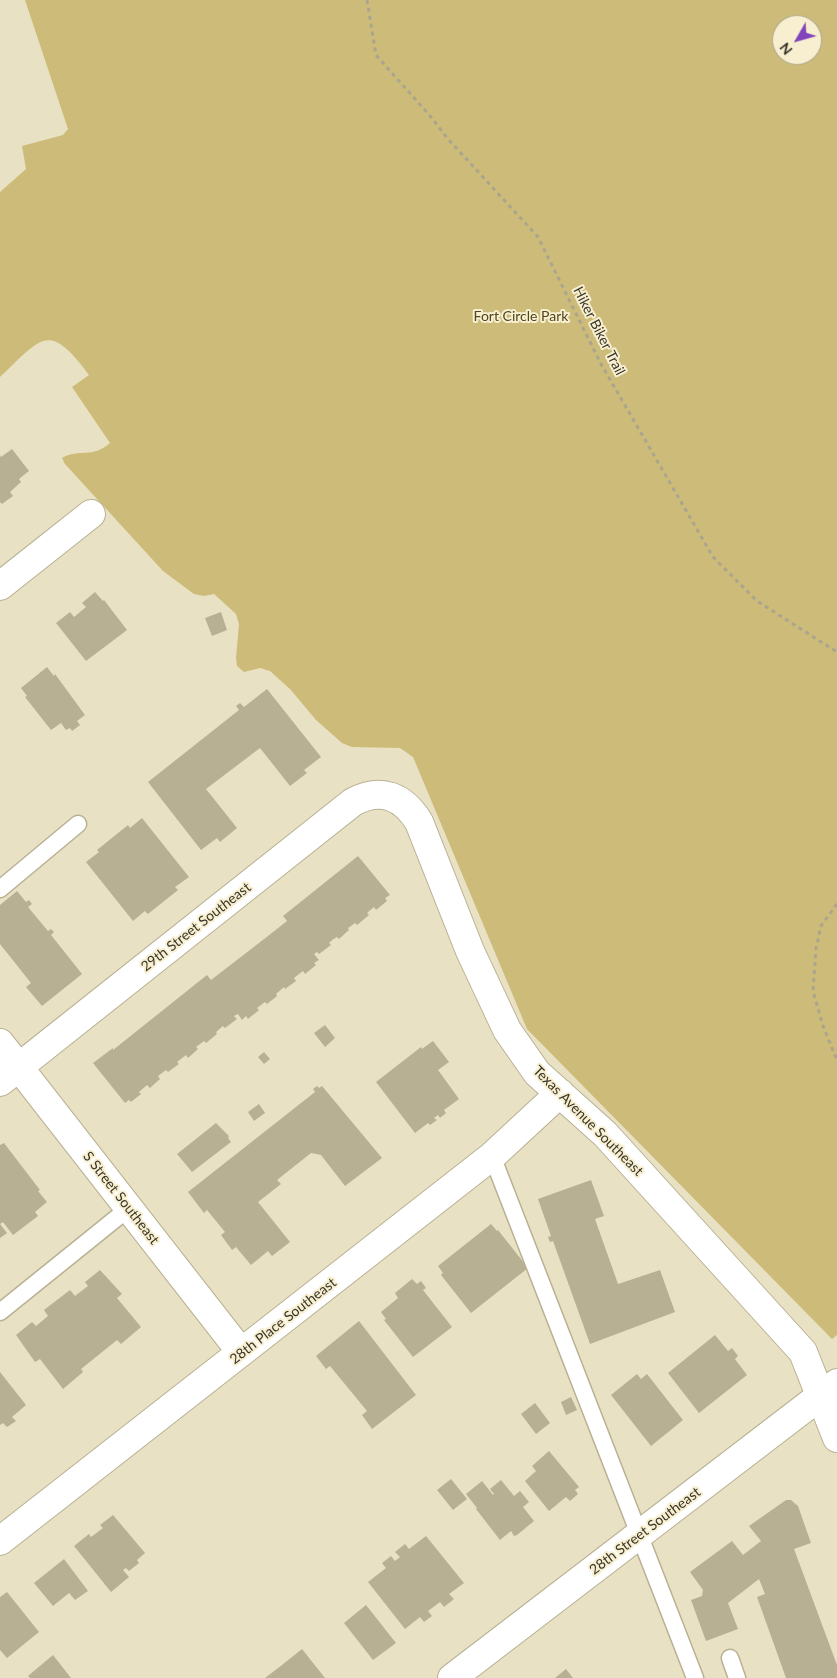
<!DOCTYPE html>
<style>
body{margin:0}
#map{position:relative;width:837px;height:1678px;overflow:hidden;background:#e9e1c3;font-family:Lato,sans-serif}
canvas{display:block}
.north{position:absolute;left:772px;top:15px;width:50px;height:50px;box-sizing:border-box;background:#f7efd0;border:1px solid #aaa48d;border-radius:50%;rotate:232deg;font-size:14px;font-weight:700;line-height:20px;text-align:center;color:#373428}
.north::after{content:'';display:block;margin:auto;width:18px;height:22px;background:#8345bb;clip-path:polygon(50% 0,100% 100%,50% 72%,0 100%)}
</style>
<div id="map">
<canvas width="837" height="1678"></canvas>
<div class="north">N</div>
</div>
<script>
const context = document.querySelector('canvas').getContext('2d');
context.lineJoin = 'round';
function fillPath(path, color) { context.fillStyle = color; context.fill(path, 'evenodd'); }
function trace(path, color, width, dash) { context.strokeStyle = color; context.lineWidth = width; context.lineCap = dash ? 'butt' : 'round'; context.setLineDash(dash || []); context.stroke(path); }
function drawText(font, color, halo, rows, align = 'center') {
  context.font = font + ' Lato,sans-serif'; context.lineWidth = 4; context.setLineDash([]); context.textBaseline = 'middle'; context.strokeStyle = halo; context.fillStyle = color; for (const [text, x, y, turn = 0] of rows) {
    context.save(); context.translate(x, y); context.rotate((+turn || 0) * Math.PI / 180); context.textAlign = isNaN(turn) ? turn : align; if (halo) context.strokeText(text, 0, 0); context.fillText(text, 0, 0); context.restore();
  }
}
fillPath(new Path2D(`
 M 25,0 L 837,0 L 837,1335 L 832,1339 L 527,1029 L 413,757 L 400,748 L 352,747 L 342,743 L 316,720 L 290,689 L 270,671 L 260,668 L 244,672 L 237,666 L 236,658 L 239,624 L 236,614 L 214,594 L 204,596 L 194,594 L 163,571 L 65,464 L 62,458 C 79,448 92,459 110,443 L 72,387 L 89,375 C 48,320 42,338 0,377 L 0,192 L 26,169 L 22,146 L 63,135 L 68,129 ZM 782,25 L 812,25 L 812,55 L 782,55 Z`), '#cdbb79');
fillPath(new Path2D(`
 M 12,449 L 29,471 L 19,479 L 21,482 L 10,492 L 13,496 L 2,504 L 0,502 L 0,455 L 1,457 Z
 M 95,592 L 103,601 L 104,600 L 127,630 L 86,661 L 56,623 L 70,612 L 74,617 L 86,607 L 82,603 Z
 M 221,612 L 227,630 L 212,636 L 205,618 Z
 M 47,667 L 54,676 L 55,674 L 85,715 L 77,721 L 80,725 L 72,731 L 70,728 L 66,730 L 61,723 L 51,730 L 25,697 L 27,696 L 21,688 Z
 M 267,689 L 321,757 L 304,770 L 307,773 L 290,786 L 260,748 L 206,789 L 237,828 L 220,842 L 217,838 L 201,850 L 148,782 L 239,710 L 236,706 L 240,703 L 244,707 Z
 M 142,818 L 189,877 L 175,887 L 178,890 L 148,914 L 145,911 L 133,921 L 86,862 L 99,852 L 97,850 L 128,825 L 130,828 Z
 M 358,856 L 390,895 L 385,898 L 387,901 L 376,910 L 374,907 L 367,913 L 369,915 L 357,925 L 355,923 L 351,926 L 348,928 L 349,930 L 339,939 L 337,937 L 332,940 L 329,943 L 331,945 L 319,954 L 317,952 L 314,954 L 319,960 L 314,963 L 316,965 L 305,974 L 303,971 L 299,974 L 294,978 L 296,981 L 285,989 L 284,987 L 276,994 L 277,996 L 267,1004 L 265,1002 L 257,1008 L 259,1010 L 248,1019 L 246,1016 L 242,1020 L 238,1014 L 234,1016 L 237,1019 L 225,1028 L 223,1026 L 216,1032 L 217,1034 L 206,1043 L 204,1041 L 196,1047 L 198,1049 L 188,1058 L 186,1055 L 177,1062 L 179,1064 L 168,1072 L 166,1070 L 158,1076 L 160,1079 L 150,1088 L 147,1085 L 139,1092 L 141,1094 L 131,1102 L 129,1100 L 125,1103 L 93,1063 L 113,1048 L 113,1050 L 207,975 L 211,980 L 268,936 L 287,921 L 283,916 Z
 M 17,891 L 26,902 L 29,900 L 32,904 L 28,907 L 48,931 L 51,929 L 54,932 L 51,935 L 82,974 L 42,1006 L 26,987 L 31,983 L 0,944 L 0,905 Z
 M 325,1025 L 335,1038 L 325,1047 L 314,1033 Z
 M 433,1041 L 449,1062 L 438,1070 L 459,1099 L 444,1110 L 446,1113 L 440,1118 L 438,1115 L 434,1118 L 437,1120 L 430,1125 L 428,1123 L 415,1133 L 376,1082 L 421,1047 L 422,1049 Z
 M 264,1052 L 270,1059 L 264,1064 L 258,1057 Z
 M 317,1086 L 319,1088 L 322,1086 L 382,1158 L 345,1186 L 321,1155 L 311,1153 L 277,1180 L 281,1184 L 258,1202 L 290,1242 L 272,1256 L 268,1251 L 251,1265 L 236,1247 L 232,1250 L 221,1235 L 225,1232 L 207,1210 L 204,1213 L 188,1192 L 315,1092 L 313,1089 Z
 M 259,1104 L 265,1113 L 254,1121 L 248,1112 Z
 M 216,1123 L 229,1136 L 228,1138 L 231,1142 L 192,1172 L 177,1154 Z
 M 4,1143 L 40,1190 L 38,1191 L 47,1202 L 35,1212 L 38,1216 L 13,1235 L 3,1222 L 0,1224 L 7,1233 L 0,1238 L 0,1145 Z
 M 591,1180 L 604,1216 L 595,1219 L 618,1284 L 660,1270 L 675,1312 L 590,1344 L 553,1241 L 550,1242 L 548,1237 L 551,1236 L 538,1199 Z
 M 491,1224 L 497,1231 L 498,1230 L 528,1268 L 471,1313 L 441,1275 L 443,1273 L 438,1266 Z
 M 100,1270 L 122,1294 L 117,1298 L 141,1327 L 121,1344 L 117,1340 L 81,1369 L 83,1372 L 63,1389 L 40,1359 L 35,1362 L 16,1335 L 32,1322 L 36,1326 L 48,1316 L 44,1310 L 70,1290 L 75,1296 L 88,1286 L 85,1282 Z
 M 412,1279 L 417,1284 L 421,1281 L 426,1288 L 423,1290 L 452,1327 L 413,1357 L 384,1320 L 386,1319 L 381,1312 L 398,1298 L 395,1293 Z
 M 359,1321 L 416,1395 L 372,1429 L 362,1415 L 367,1411 L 330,1366 L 326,1369 L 316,1356 Z
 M 715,1335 L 728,1351 L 732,1348 L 738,1356 L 735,1359 L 747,1375 L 699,1413 L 668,1373 Z
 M 0,1372 L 26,1405 L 12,1417 L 16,1421 L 7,1427 L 3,1423 L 0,1425 Z
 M 637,1374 L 641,1379 L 647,1374 L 683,1420 L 651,1446 L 611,1395 Z
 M 571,1397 L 577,1410 L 566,1415 L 561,1402 Z
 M 535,1403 L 550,1423 L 536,1434 L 521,1414 Z
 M 549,1451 L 579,1487 L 575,1490 L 578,1494 L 570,1501 L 566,1497 L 549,1511 L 525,1481 L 536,1471 L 532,1466 Z
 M 451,1479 L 467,1499 L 453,1510 L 437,1490 Z
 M 501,1480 L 514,1496 L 520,1491 L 529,1502 L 523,1507 L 534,1521 L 517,1535 L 514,1536 L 511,1531 L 500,1540 L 476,1509 L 477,1508 L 466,1494 L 482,1481 L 493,1495 L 494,1494 L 490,1489 Z
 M 786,1500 L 791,1500 L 798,1506 L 811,1543 L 794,1549 L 837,1665 L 837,1678 L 786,1678 L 757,1597 L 765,1594 L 759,1579 L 728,1603 L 738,1629 L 706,1641 L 691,1600 L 702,1596 L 703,1590 L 690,1572 L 732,1541 L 743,1555 L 761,1541 L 749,1526 Z
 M 113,1515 L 145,1553 L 137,1560 L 139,1563 L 129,1571 L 126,1568 L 123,1570 L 129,1577 L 111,1592 L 74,1546 L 89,1534 L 91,1537 L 103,1528 L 100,1525 Z
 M 426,1536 L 464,1583 L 449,1594 L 454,1599 L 444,1607 L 440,1602 L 428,1611 L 432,1616 L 424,1622 L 420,1617 L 405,1629 L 368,1582 L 386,1568 L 382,1563 L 391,1556 L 395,1561 L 400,1557 L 395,1552 L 405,1544 L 409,1549 Z
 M 64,1559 L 88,1591 L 75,1600 L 69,1593 L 53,1606 L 34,1583 Z
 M 7,1592 L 39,1632 L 7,1658 L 0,1650 L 0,1597 Z
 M 366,1605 L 396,1643 L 373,1660 L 344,1623 Z
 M 302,1649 L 325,1678 L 265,1678 L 282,1665 Z
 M 53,1655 L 71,1678 L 30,1678 L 28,1676 Z
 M 566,1669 L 573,1678 L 555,1678 Z`), '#b7b093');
const service = new Path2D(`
 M 0,889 L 78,824
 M 492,1156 L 695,1678
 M 0,1312 L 129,1208
 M 730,1658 L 737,1678`);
const minor = new Path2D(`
 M 0,586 L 91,514
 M 0,1043 L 241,1352
 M 0,1082 L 353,802 C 381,787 403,796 419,822 L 470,951 L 507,1030 L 537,1073 L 605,1134 L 803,1352 L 837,1438
 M 0,1541 L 492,1156 L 560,1093
 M 452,1678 L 837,1383`);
trace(service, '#b9b194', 19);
trace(minor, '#b9b194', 30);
trace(new Path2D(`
 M 367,0 L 376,55 L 431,117 L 448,139 L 538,237 L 601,364 L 713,557 L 757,601 L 837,652
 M 837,904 L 821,926 L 816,949 L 813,991 L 823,1026 L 837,1060`), '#aca58e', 3, [4, 4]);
trace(service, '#fff', 16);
trace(minor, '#fff', 28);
drawText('14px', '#50461e', '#f7efd0', [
 ["Fort Circle Park",521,316]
]);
drawText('14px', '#373428', '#f7efd0', [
 ["Hiker Biker Trail",599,331,63],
 ["29th Street Southeast",196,927,-38],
 ["Texas Avenue Southeast",588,1121,45],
 ["S Street Southeast",121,1198,52],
 ["28th Place Southeast",283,1321,-38],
 ["28th Street Southeast",645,1531,-37]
]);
</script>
